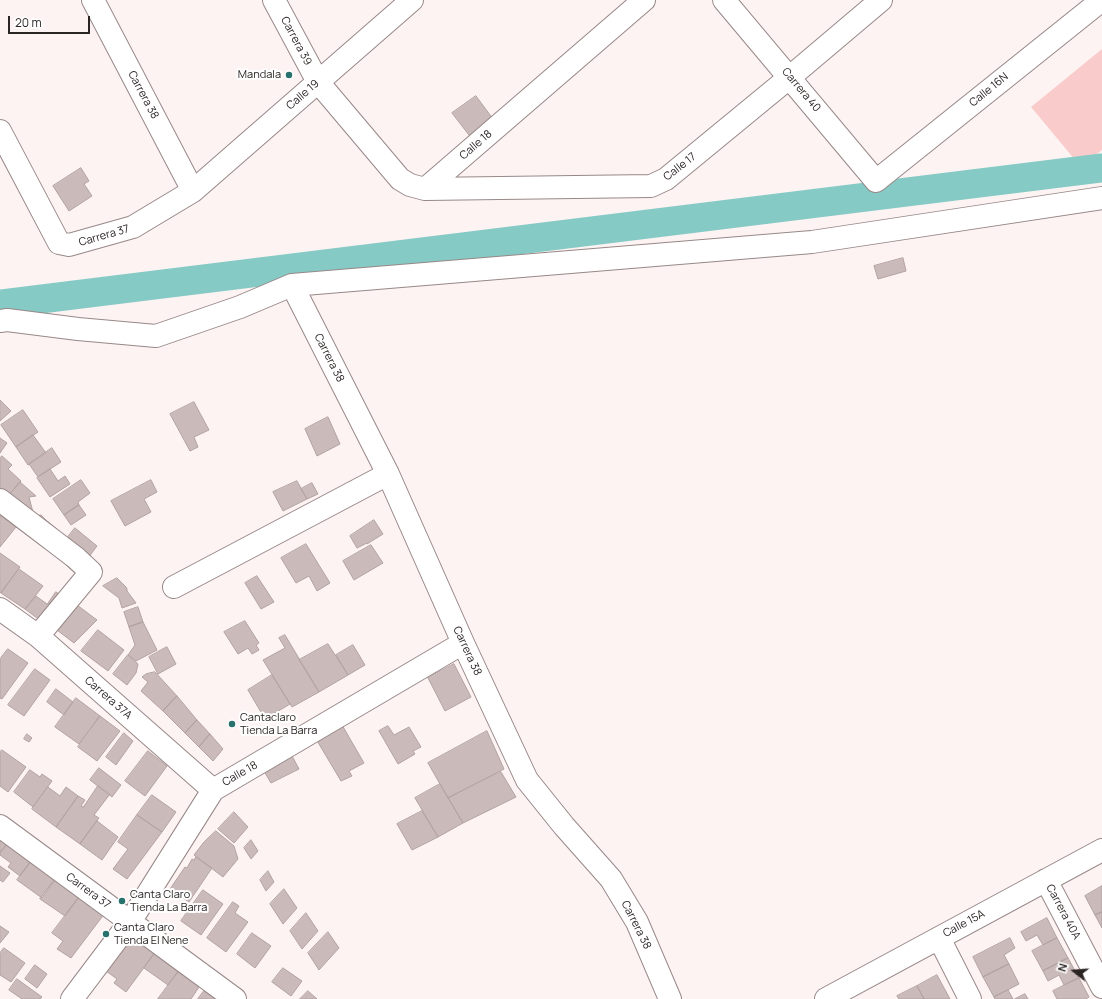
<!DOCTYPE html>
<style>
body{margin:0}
#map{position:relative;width:1102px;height:999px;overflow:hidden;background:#fef3f3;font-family:Manrope,sans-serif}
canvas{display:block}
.north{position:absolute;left:1054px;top:951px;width:40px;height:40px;-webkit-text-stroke:3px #fff;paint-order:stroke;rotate:287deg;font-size:11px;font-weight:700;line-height:16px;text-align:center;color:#2a2423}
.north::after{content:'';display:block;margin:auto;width:14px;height:18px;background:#2a2423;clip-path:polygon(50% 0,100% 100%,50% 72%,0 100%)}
.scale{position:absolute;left:8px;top:16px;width:82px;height:18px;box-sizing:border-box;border:2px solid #2a2423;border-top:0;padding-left:5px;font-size:12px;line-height:14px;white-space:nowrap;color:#2a2423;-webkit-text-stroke:3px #fff;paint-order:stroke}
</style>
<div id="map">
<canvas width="1102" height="999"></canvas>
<div class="north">N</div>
<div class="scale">20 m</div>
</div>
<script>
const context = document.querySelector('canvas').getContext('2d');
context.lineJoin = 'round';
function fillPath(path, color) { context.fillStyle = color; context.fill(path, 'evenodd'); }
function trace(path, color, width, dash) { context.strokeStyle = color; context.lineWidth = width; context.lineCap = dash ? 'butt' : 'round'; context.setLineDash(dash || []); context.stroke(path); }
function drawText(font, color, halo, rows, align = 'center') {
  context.font = font + ' Manrope,sans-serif'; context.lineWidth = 4; context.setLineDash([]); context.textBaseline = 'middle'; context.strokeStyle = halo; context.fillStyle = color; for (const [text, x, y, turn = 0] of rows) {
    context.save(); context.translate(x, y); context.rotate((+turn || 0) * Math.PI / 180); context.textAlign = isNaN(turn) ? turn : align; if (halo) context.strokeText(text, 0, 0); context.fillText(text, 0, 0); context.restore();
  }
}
fillPath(new Path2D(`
 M 1102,49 L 1102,150 L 1081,167 L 1031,107 Z`), '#f9cccb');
trace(new Path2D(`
 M 0,304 L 1102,168`), '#85cac5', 29);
const building = new Path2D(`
 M 476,96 L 496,123 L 472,139 L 452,113 Z
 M 81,168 L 89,181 L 84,184 L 92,196 L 69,211 L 53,186 Z
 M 903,258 L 906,271 L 878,279 L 874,266 Z
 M 0,400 L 11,411 L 0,421 Z
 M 194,402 L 209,430 L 194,437 L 198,447 L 190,451 L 170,414 Z
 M 23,410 L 38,432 L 16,447 L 1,425 Z
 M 328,417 L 340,444 L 317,456 L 305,429 Z
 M 33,435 L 46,453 L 28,465 L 16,447 Z
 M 0,438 L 7,443 L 0,453 Z
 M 52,448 L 61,462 L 38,477 L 29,464 Z
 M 2,456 L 12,465 L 8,469 L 21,481 L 3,502 L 0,499 L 0,459 Z
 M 50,469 L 58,481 L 65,476 L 70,484 L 50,497 L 37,478 Z
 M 81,480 L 90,493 L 78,502 L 79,505 L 64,515 L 53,499 Z
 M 151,480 L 157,492 L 144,499 L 151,512 L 125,526 L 111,501 Z
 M 297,481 L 307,499 L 283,511 L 273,492 Z
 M 20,482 L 36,496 L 29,497 L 34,516 L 41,515 L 46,520 L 58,530 L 44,548 L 0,515 L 0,507 Z
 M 312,483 L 318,494 L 307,499 L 301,489 Z
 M 79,505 L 86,515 L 71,525 L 64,515 Z
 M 0,515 L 16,527 L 0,547 Z
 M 374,520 L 383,534 L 367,544 L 367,543 L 357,548 L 350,536 Z
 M 75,528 L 97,546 L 76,574 L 66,565 L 81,548 L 68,537 Z
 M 306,544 L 330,583 L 317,591 L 309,576 L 296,583 L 281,558 Z
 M 371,545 L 383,563 L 354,580 L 343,561 Z
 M 0,553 L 20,567 L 1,593 L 0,592 Z
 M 19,569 L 43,586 L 25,609 L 1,593 Z
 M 257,576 L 274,602 L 261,609 L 245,583 Z
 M 117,578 L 126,587 L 127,589 L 127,591 L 136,603 L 122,608 L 119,598 L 103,586 Z
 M 56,592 L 69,601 L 49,627 L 25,609 L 36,596 L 47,604 Z
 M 77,605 L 97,620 L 74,643 L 53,627 Z
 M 138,607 L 143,622 L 129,627 L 124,612 Z
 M 245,621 L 259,643 L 256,645 L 259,650 L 252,654 L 248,648 L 238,654 L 224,632 Z
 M 143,622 L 157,650 L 136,661 L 128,655 L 135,645 L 129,627 Z
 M 98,630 L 124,650 L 108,671 L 81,651 Z
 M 285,635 L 319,692 L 292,707 L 263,660 L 285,648 L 279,638 Z
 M 328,644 L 348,675 L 319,692 L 299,660 Z
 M 353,645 L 365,665 L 348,675 L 336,655 Z
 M 167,647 L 176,664 L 158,674 L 149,657 Z
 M 8,649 L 28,663 L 2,699 L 0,698 L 0,659 Z
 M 128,655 L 138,664 L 136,673 L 127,685 L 113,674 Z
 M 454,664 L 471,697 L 445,711 L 428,678 Z
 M 35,669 L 50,680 L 24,716 L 8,705 Z
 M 155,672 L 177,696 L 163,711 L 141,691 L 148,682 L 142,677 L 146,674 Z
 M 272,675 L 290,704 L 265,719 L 248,690 Z
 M 56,689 L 73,702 L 64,715 L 47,702 Z
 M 177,696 L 197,720 L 185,733 L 163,711 Z
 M 76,698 L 100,716 L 79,744 L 55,727 Z
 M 100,716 L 120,731 L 97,761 L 78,747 Z
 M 197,720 L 210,734 L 199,747 L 185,733 Z
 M 342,725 L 364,763 L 349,771 L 352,776 L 341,781 L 316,739 Z
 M 388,726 L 394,735 L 409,727 L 421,747 L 413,751 L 415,754 L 398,764 L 379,731 Z
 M 487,731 L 504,769 L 448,798 L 428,763 Z
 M 124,733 L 133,741 L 116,765 L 106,757 Z
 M 27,734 L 32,738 L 29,742 L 24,739 Z
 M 210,734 L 223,749 L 213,761 L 199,747 Z
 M 2,750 L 26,767 L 8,792 L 0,786 L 0,752 Z
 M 148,751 L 167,766 L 145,796 L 125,781 Z
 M 290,752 L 299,769 L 271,783 L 264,771 Z
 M 99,768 L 121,785 L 112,797 L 90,780 Z
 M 30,770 L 40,777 L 42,774 L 52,781 L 33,807 L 14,792 Z
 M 501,772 L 516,797 L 463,823 L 448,798 Z
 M 440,784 L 463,823 L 438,837 L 415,798 Z
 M 98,786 L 110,794 L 94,815 L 99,818 L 80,844 L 56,827 L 78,796 L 85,800 L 81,806 L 83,807 Z
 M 48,787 L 60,796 L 66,787 L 78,796 L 56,827 L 32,809 Z
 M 152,795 L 176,812 L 162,832 L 137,815 Z
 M 422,811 L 438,837 L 412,850 L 397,824 Z
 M 234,812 L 248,827 L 234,843 L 218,829 Z
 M 137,815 L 162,832 L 127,879 L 113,869 L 128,849 L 118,842 Z
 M 97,821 L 118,837 L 102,860 L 80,844 Z
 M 216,831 L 234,846 L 238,859 L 223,877 L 194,855 L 204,842 Z
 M 0,838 L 8,843 L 0,853 Z
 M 251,840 L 258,851 L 251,859 L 244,848 Z
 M 8,843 L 32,860 L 20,876 L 8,867 L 11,863 L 0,855 L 0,853 Z
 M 196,857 L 212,868 L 189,902 L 170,889 L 185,867 L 187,868 L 192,859 L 194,860 Z
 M 32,860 L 57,877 L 42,898 L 17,880 Z
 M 0,866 L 10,873 L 3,882 L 0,880 Z
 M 268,871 L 274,882 L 266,891 L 260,880 Z
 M 56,878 L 80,896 L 65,916 L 40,899 Z
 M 1102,886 L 1102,912 L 1095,915 L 1085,896 Z
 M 284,889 L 297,908 L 283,924 L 270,904 Z
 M 203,890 L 223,904 L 201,935 L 181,921 Z
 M 80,896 L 105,913 L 71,958 L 57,949 L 63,941 L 52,933 Z
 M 233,902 L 239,906 L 235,913 L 248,922 L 226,952 L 207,938 Z
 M 1102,912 L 1102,928 L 1095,915 Z
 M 306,913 L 318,931 L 302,949 L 290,931 Z
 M 1047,918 L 1057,938 L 1043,945 L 1037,935 L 1026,941 L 1021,932 Z
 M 0,926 L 9,932 L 0,943 Z
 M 328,932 L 339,948 L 319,970 L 308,953 Z
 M 252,933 L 271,946 L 255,968 L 237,954 Z
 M 131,937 L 154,954 L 126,992 L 114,983 L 117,979 L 106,971 Z
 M 1010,938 L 1015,948 L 1004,955 L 1009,964 L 983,977 L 973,957 Z
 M 1057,938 L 1068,958 L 1043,971 L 1032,951 Z
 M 4,948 L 25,963 L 11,982 L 0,975 L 0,953 Z
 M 154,954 L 178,972 L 168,985 L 144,968 Z
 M 1068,958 L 1079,978 L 1064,985 L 1059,975 L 1048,981 L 1043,971 Z
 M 1009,964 L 1019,984 L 994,997 L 983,977 Z
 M 35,965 L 47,974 L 37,988 L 25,979 Z
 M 283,968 L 302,981 L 291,996 L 272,982 Z
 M 178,972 L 199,987 L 191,999 L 158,999 Z
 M 937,975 L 950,999 L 924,999 L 917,986 Z
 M 1079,978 L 1089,997 L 1086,999 L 1057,999 L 1053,991 Z
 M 17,979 L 42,997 L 40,999 L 22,999 L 9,990 Z
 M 917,986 L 924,999 L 899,999 L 897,996 Z
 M 1008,990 L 1013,999 L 995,999 L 994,997 Z
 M 204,991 L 215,999 L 198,999 Z
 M 308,991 L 317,999 L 300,999 Z
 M 1025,994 L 1028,999 L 1015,999 Z`);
fillPath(building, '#cabab9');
trace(building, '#b2a2a1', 1);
const minor = new Path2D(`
 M 93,0 L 193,191
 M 274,0 L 318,82 L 400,179 L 410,185 L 425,189 L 644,0
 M 724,0 L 876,181 L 1102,0
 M 0,131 L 59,243 L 69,245 L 133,227 L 193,191 L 412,0
 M 425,189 L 651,186 L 666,179 L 790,77 L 881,0
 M 292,285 L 388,474 L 463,643 L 527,780 L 564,826 L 611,879 L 637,922 L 670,999
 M 0,321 L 7,320 L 78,329 L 156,336 L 240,307 L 292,285 L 812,242 L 1102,198
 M 0,500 L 76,558 L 91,572 L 38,636
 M 174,587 L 388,474
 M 0,609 L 38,636 L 213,790
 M 0,826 L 235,999
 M 1046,880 L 1102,987
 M 939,938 L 970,999
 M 72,999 L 130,922 L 213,790 L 463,643
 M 826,999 L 1102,850`);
trace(minor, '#988888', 24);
trace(minor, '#fff', 22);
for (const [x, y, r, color] of [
 [289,75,4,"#28726e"],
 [232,724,4,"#28726e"],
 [122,901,4,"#28726e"],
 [106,934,4,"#28726e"]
]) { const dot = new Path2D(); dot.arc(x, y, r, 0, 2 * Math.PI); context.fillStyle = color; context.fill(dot); trace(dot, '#fff', 1.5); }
drawText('11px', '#2a2423', '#fff', [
 ["Carrera 39",296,41,62],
 ["Carrera 40",801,90,50],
 ["Calle 16N",989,90,-39],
 ["Carrera 38",143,95,62],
 ["Calle 19",303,95,-41],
 ["Calle 18",476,145,-41],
 ["Calle 17",680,167,-38],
 ["Carrera 37",104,236,-16],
 ["Carrera 38",329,358,63],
 ["Carrera 38",467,651,65],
 ["Carrera 37A",108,698,41],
 ["Calle 18",240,774,-30],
 ["Carrera 37",88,891,36],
 ["Carrera 40A",1063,912,62],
 ["Calle 15A",964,924,-28],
 ["Carrera 38",636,925,63]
]);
drawText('11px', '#2a2423', '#fff', [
 ["Mandala",281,75,"right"],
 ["Cantaclaro",240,718],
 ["Tienda La Barra",240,731],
 ["Canta Claro",130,895],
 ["Tienda La Barra",130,908],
 ["Canta Claro",114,928],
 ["Tienda El Nene",114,941]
], 'left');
</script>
